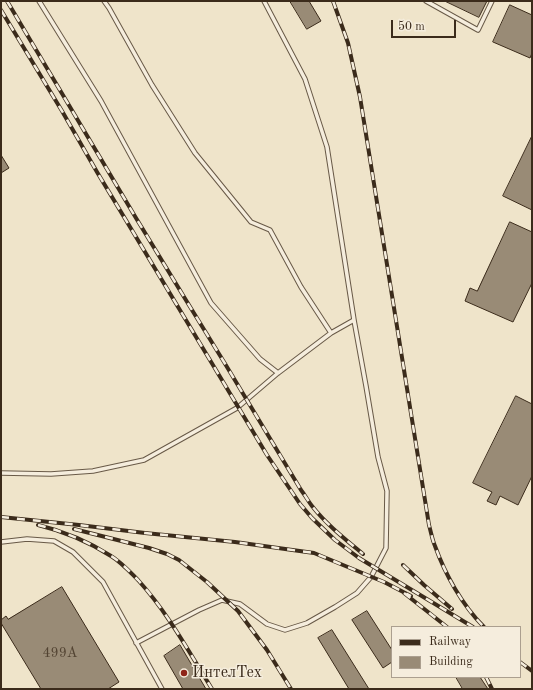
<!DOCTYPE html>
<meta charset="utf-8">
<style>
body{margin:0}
#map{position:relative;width:533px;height:690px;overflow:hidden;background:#efe4ca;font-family:"Old Standard TT",serif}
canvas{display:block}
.frame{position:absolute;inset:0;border:2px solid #3b2b1b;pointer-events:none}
.legend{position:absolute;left:391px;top:626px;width:130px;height:52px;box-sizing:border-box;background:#f5eddd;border:1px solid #ab9f8f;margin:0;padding:5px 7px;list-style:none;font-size:12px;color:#3b2b1b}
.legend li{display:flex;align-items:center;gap:8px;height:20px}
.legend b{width:20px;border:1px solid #ab9f8f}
.scale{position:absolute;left:391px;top:20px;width:65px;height:18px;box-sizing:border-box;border:2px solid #3b2b1b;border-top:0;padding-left:5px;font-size:12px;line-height:14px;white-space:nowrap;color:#3b2b1b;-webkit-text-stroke:3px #f5eddd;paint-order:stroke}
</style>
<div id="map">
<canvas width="533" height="690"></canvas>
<div class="frame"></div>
<ul class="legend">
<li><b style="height:5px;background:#3b2b1b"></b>Railway</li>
<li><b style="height:11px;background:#998b76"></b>Building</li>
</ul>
<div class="scale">50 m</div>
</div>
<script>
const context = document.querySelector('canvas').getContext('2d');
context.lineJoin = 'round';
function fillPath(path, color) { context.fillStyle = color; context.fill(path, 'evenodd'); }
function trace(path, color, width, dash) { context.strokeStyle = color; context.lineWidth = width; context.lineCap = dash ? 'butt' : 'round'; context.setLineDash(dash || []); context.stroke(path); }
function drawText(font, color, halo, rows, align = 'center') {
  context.font = font + ' "Old Standard TT",serif'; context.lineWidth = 3; context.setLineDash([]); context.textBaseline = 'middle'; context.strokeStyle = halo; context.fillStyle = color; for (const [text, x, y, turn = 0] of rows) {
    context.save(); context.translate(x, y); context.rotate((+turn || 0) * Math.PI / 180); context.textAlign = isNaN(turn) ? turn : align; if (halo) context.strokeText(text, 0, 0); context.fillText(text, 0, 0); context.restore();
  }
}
const building = new Path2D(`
 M 290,1 L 309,1 L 321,21 L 307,29 Z
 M 445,1 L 487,1 L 479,17 Z
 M 510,5 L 532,15 L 532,53 L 530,58 L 493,42 Z
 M 532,136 L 532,210 L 503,196 Z
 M 1,155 L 9,168 L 1,173 Z
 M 510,222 L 532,232 L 532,283 L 513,322 L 465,301 L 470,288 L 477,291 Z
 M 516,396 L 532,404 L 532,476 L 518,505 L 500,496 L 496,505 L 487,501 L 492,492 L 473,483 Z
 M 62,587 L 119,682 L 108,689 L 41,689 L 1,623 L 1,620 L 6,616 L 8,619 Z
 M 367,611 L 392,650 L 392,662 L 383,668 L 352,620 Z
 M 332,630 L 369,689 L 349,689 L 318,638 Z
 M 180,645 L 206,689 L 183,689 L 164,656 Z
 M 456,677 L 480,677 L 488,689 L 463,689 Z`);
fillPath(building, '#998b76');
trace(building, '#3b2b1b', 1);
const lane = new Path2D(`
 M 39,1 L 101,101 L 211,303 L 260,359 L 278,373
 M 104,1 L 109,8 L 152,85 L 195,153 L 251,222 L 270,230 L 301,287 L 331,333
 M 426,1 L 478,30 L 492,1
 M 1,473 L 51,474 L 93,471 L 144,460 L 237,408 L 278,373 L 331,333 L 354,320
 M 1,542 L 27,539 L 54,541 L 73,552 L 103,582 L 162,689
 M 136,643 L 199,610 L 222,600 L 240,604 L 267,624 L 285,630 L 307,623 L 335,607 L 357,593 L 371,577 L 386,548 L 387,491 L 378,457 L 366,386 L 354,320 L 327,147 L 305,79 L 264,1`);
trace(lane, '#685947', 5.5);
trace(lane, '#f5eddd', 3.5);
const rail = new Path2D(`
 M 7,1 L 136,218 L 192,310 L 224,362 L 301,490 C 305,495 308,501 312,506 C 326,524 345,539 363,554
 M 333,1 L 348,43 L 360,97 L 429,525 C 431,532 432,539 435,546 C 445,574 462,605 484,627
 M 1,10 L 62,111 L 97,172 L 267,455 L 300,504 L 312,518 L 335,540 L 359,558 L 473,627
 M 1,517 L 79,525 L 145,533 L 235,542 L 314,553 L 384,582 L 411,596
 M 38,525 C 63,531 89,542 111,556 C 121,562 130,572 138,580 C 168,613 189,652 212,689
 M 74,529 L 149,548 L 167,554 L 179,560 L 207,582 L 238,611 L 267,650 L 291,689
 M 403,565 L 424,585 L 452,609
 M 404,593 L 447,627
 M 520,662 L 532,671
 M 486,677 L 492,689`);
trace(rail, '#3b2b1b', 4);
trace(rail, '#f5eddd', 2.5, [8]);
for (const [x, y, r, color] of [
 [184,673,4,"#8f2418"]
]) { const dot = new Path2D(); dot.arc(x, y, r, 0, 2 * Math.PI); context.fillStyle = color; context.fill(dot); trace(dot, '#f5eddd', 1.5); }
drawText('14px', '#524332', null, [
 ["499А",60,653]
]);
drawText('16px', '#3b2b1b', '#f5eddd', [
 ["ИнтелТех",192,673]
], 'left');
</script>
